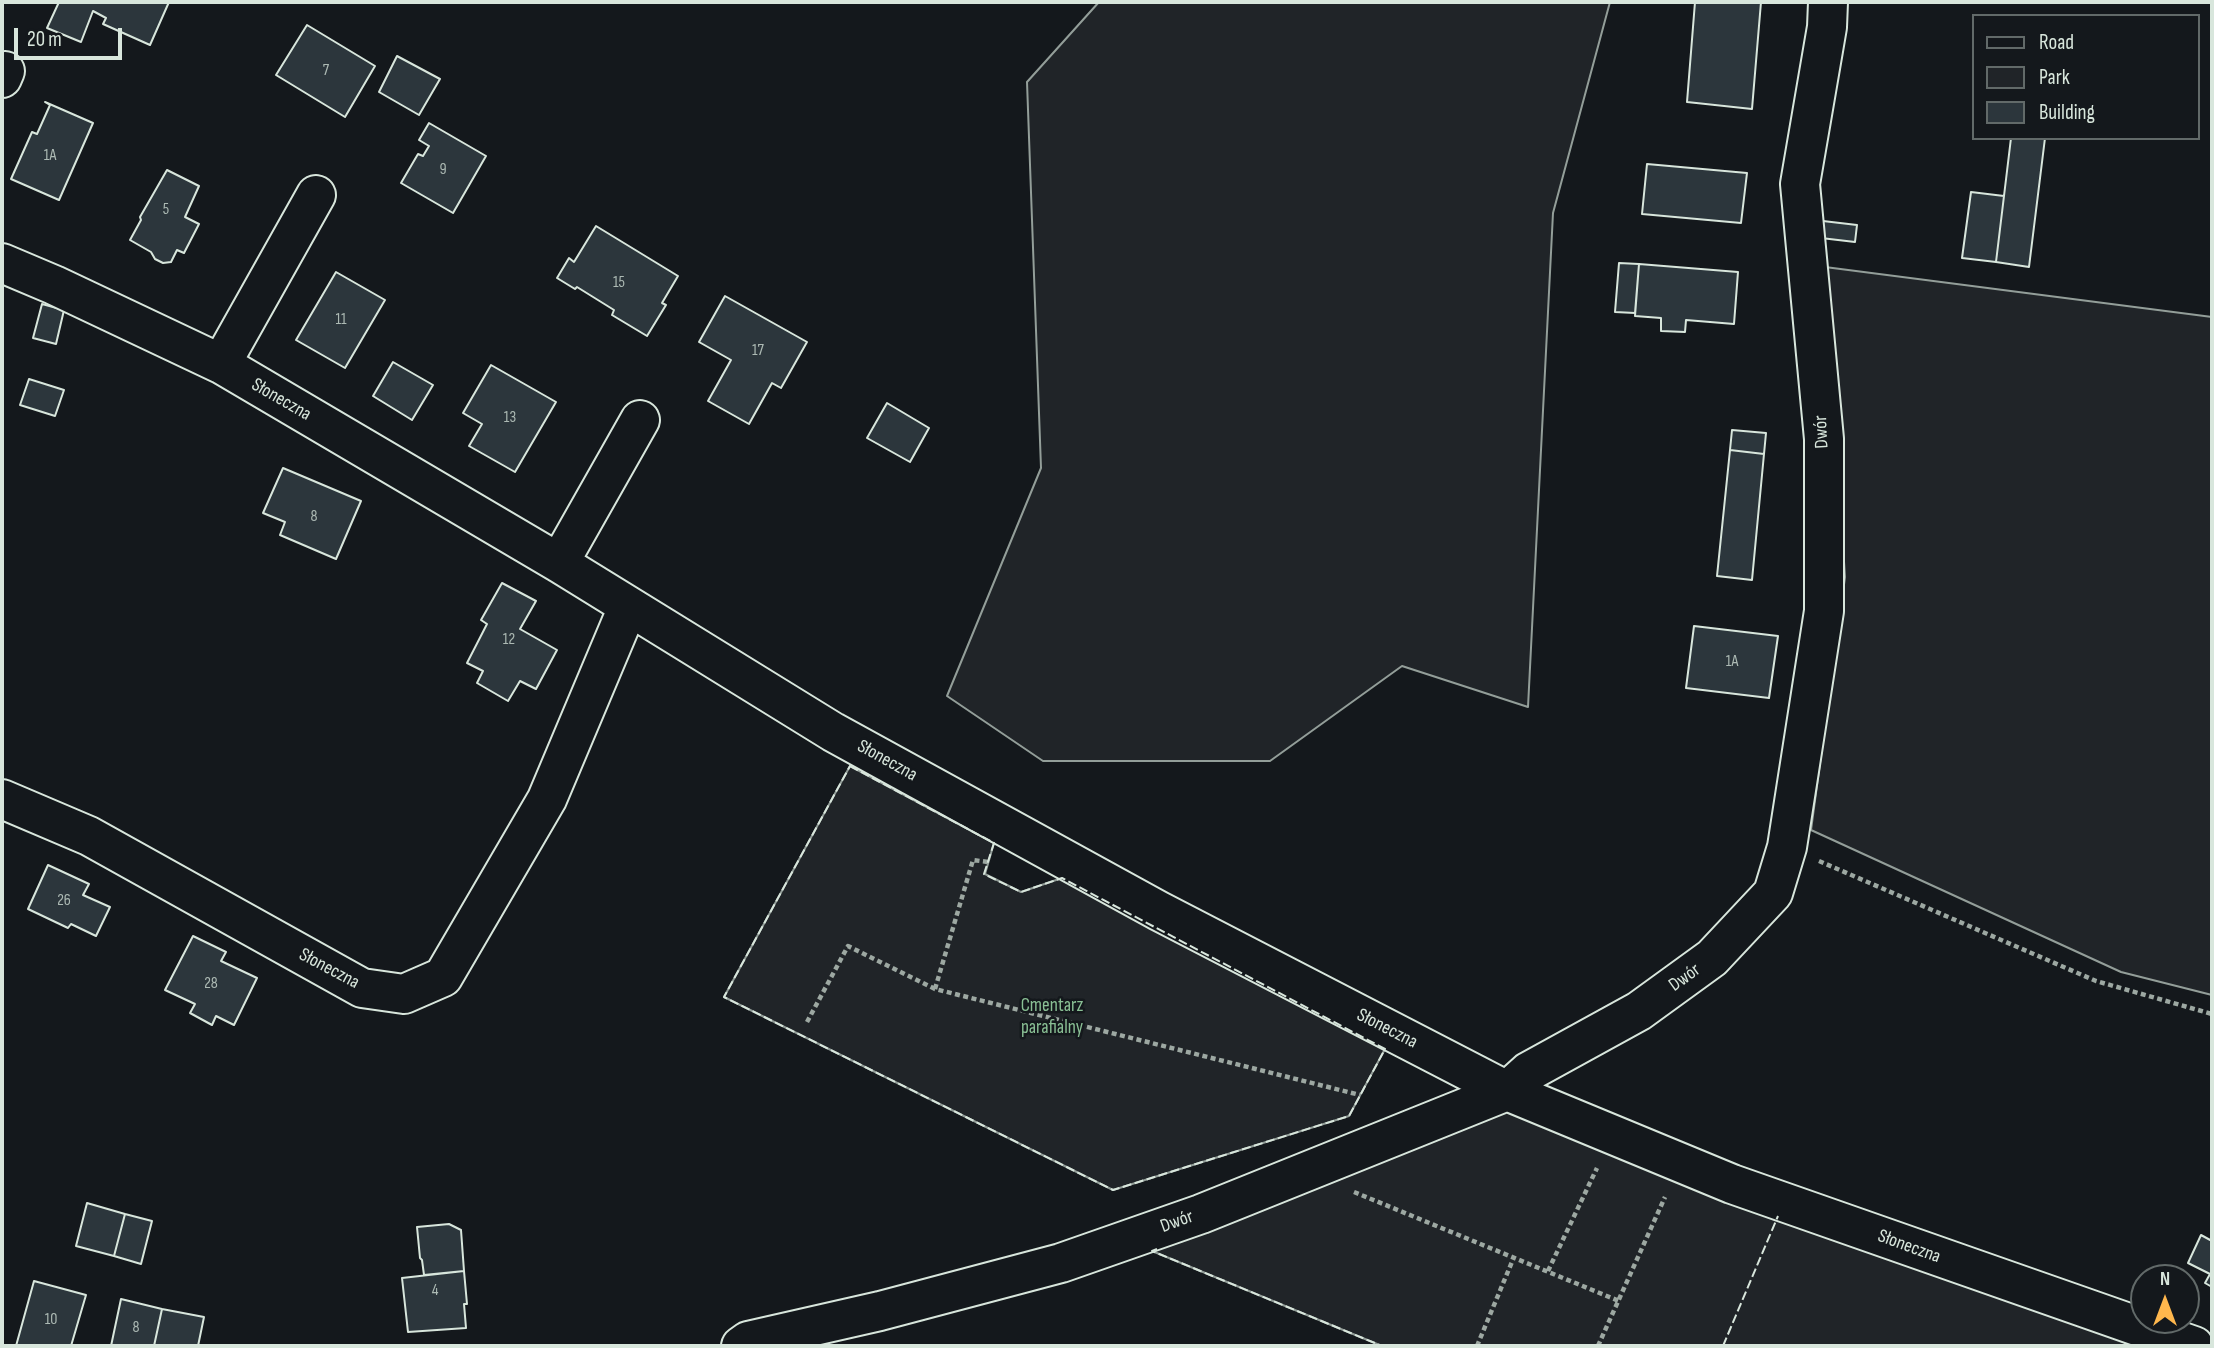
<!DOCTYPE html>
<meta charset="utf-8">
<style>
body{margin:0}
#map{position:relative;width:2214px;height:1348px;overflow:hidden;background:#14181c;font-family:"Sofia Sans Condensed",sans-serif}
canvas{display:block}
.frame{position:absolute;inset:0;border:4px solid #d8e6dc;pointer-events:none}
.legend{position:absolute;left:1972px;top:14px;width:228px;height:126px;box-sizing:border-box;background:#14181c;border:2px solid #626a69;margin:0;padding:9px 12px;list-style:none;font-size:21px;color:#d8e6dc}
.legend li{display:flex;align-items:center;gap:14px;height:35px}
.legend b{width:35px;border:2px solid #626a69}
.north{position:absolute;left:2130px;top:1264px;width:70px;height:70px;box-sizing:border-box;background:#14181c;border:2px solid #626a69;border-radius:50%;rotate:0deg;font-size:19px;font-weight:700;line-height:28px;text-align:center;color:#d8e6dc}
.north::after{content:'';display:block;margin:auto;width:24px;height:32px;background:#ffb74d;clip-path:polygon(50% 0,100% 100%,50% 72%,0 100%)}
.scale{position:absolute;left:14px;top:28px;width:108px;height:32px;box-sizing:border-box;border:4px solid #d8e6dc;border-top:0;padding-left:9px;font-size:21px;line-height:24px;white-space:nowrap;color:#d8e6dc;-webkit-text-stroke:5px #14181c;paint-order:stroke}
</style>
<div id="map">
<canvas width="2214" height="1348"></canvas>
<div class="frame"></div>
<ul class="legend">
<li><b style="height:9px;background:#14181c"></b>Road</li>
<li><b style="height:19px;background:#202428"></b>Park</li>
<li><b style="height:19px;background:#2c363c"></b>Building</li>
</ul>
<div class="north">N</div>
<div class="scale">20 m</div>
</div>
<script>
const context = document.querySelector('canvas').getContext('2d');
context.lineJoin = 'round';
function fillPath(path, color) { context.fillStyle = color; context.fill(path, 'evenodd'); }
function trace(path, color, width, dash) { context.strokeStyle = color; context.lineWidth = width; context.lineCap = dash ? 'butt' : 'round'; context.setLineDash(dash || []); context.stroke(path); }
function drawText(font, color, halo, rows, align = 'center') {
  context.font = font + ' "Sofia Sans Condensed",sans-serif'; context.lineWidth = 5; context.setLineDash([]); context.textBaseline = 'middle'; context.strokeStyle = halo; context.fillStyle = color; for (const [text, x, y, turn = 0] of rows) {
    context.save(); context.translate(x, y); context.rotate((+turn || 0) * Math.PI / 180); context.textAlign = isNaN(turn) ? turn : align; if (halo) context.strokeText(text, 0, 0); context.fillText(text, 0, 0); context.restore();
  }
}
const green = new Path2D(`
 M 1099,2 L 1610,2 L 1553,213 L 1528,707 L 1402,666 L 1270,761 L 1043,761 L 947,696 L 1041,468 L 1027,82 Z
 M 1825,267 L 2212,317 L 2212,995 L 2121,972 L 1811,830 L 1845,577 Z
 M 850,766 L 994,843 L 985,874 L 1021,892 L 1062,878 L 1385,1049 L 1349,1116 L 1113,1190 L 724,997 Z
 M 1509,1105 L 2126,1340 L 2124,1346 L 1382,1346 L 1152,1251 Z`);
fillPath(green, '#202428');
trace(green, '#939e99', 2);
const building = new Path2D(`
 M 59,2 L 169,2 L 150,45 L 103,24 L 106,18 L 93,11 L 81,42 L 47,28 Z
 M 1695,2 L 1761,2 L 1752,109 L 1687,102 Z
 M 307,25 L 375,66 L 345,117 L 276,75 Z
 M 397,56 L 440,79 L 419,115 L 379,92 Z
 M 45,102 L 93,123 L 59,200 L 11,179 L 32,132 L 37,134 L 50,105 Z
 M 429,123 L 486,156 L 453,213 L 401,183 L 418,154 L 423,156 L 429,146 L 419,140 Z
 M 2011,138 L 2045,138 L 2029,267 L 1996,262 Z
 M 1647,164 L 1747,173 L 1741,223 L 1642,214 Z
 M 167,170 L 199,186 L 185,217 L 199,224 L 184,253 L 177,250 L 171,262 L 163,263 L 155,259 L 151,252 L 130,240 L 141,220 L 140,217 Z
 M 1971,192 L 2004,196 L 1996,262 L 1962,258 Z
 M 1823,221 L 1857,225 L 1855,242 L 1821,238 Z
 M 596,226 L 678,276 L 662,303 L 666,305 L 647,336 L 612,315 L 614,310 L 577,287 L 575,289 L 557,278 L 569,258 L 574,262 Z
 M 1619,263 L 1639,264 L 1635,313 L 1615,312 Z
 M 1639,264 L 1738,272 L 1734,324 L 1686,320 L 1685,332 L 1661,331 L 1661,318 L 1635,316 Z
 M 336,272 L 385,300 L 345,368 L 296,340 Z
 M 725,296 L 807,342 L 781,388 L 772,383 L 749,424 L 708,401 L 731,360 L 699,342 Z
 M 42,304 L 64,310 L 56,344 L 33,338 Z
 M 393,362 L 433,385 L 412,420 L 373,396 Z
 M 491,365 L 556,402 L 515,472 L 469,446 L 482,424 L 463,413 Z
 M 29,379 L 64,390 L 55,416 L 20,405 Z
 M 887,403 L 929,428 L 910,462 L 867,438 Z
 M 1732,430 L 1766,433 L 1764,454 L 1730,450 Z
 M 1730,450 L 1764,454 L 1752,580 L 1717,576 Z
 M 283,468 L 361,501 L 336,559 L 280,535 L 285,522 L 263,513 Z
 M 502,583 L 536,601 L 520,629 L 557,650 L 536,689 L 520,681 L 508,701 L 477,683 L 483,671 L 467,663 L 487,624 L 481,620 Z
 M 1694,626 L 1778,636 L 1769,698 L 1686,688 Z
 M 48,865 L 89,884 L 83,895 L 110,907 L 96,936 L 71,924 L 68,928 L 28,909 Z
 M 193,936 L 226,952 L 221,961 L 257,978 L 234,1025 L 216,1016 L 212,1025 L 190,1013 L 195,1004 L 165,990 Z
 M 87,1203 L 125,1214 L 114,1256 L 76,1246 Z
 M 125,1214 L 152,1221 L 141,1264 L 114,1256 Z
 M 449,1224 L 461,1230 L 464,1271 L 424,1275 L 422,1260 L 420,1258 L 417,1227 Z
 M 2201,1235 L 2212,1241 L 2212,1287 L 2205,1283 L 2210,1274 L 2188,1263 Z
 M 464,1271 L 467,1304 L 464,1304 L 466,1328 L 408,1332 L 402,1278 Z
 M 34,1281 L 86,1295 L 71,1346 L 16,1346 Z
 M 121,1299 L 162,1309 L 154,1346 L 111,1346 Z
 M 162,1309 L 204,1317 L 198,1346 L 154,1346 Z`);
fillPath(building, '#2c363c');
trace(building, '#d8e6dc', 2);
const minor = new Path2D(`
 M 2,78 L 5,71
 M 2,263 L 54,285 L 221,364 L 559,563 L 833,732 L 1159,911 L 1507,1091 L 1732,1184 L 2194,1346
 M 221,364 L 316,195
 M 559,563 L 640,420
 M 2,799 L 89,836 L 362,988 L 404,994 L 443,977 L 547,799 L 628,607
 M 741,1346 L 748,1341 L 880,1311 L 1061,1263 L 1201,1214 L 1507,1091 L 1528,1072 L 1639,1011 L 1712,958 L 1773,893 L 1787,847 L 1824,611 L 1824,439 L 1800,184 L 1827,27 L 1828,2`);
trace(minor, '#d8e6dc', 42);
trace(new Path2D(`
 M 1819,861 L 2096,981 L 2212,1014
 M 935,989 L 973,860 L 988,862
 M 807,1022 L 848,946 L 935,989 L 1360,1095
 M 1354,1192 L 1619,1301
 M 1548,1271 L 1597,1168
 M 1477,1346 L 1514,1257
 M 1598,1346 L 1665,1197`), '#9da8a2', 4.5, [5, 3.5]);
trace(minor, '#14181c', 38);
trace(new Path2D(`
 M 850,766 L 994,843 L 984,874 L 1021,892 L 1062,878 L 1385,1049 L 1349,1116 L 1113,1190 L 724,997 Z
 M 1157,1249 L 1152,1251 L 1382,1346
 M 1723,1346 L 1778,1216`), '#d8e6dc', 2, [9, 3.5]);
drawText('16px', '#adbab4', null, [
 ["7",326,71],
 ["1A",50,156],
 ["9",443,170],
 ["5",166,210],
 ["15",619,283],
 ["11",341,320],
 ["17",758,351],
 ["13",510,418],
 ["8",314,517],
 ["12",509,640],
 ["1A",1732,662],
 ["26",64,901],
 ["28",211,984],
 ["4",435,1291],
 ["10",51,1320],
 ["8",136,1328]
]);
drawText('19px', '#d8e6dc', '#14181c', [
 ["Słoneczna",281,400,30],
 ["Dwór",1822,432,-93],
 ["Słoneczna",887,761,29],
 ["Słoneczna",329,969,28],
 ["Dwór",1685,978,-36],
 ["Słoneczna",1387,1029,27],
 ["Dwór",1177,1222,-20],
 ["Słoneczna",1909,1247,20]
]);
drawText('19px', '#8ac095', '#14181c', [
 ["Cmentarz",1052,1006],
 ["parafialny",1052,1028]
]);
</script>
